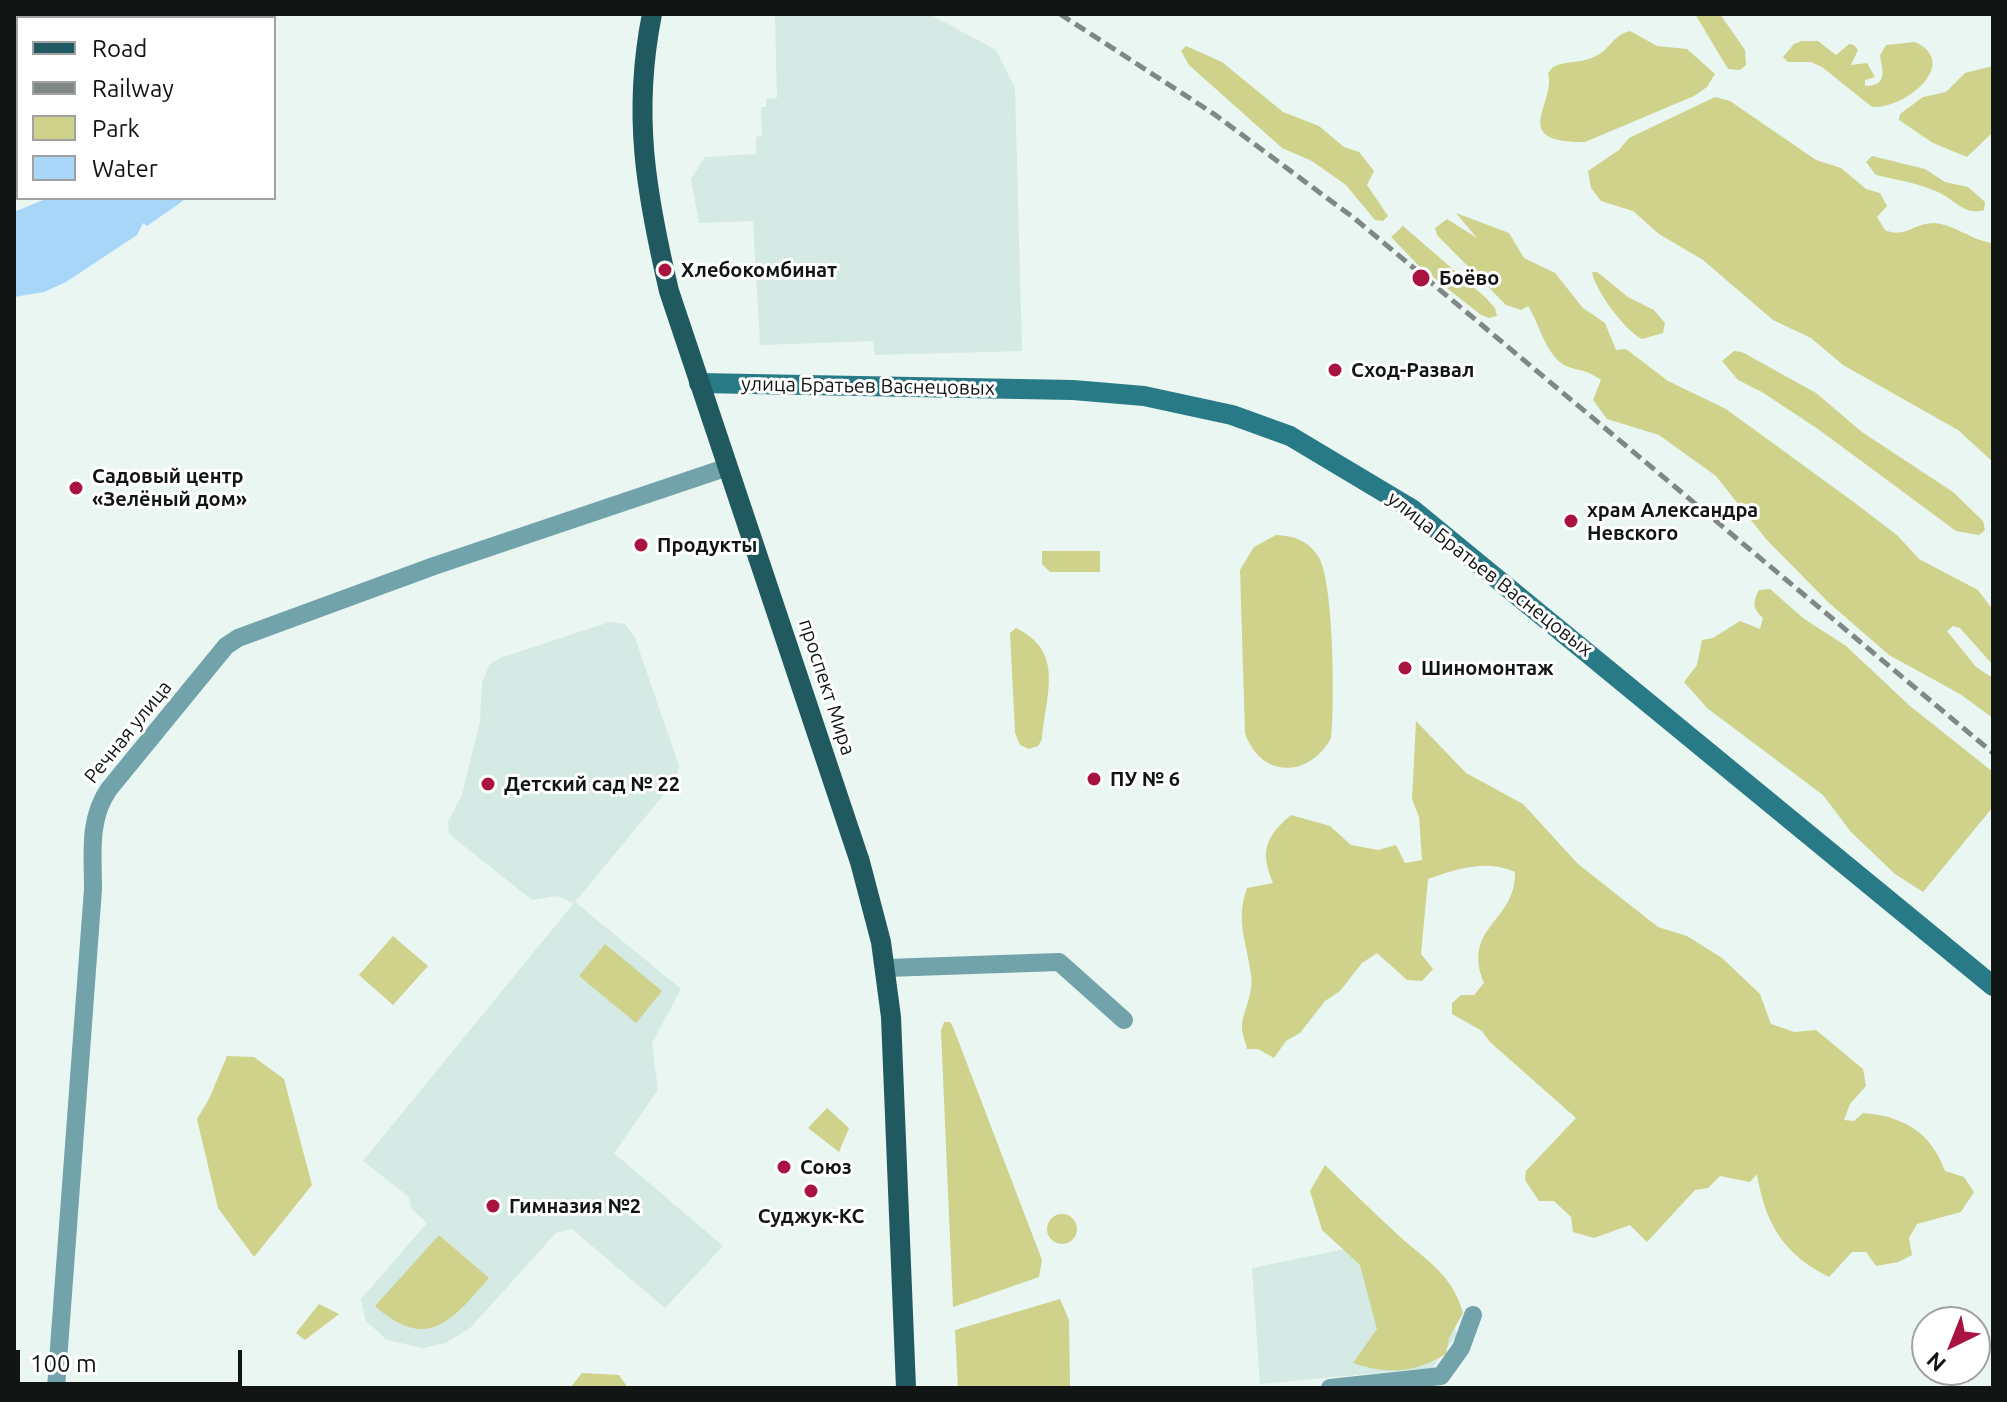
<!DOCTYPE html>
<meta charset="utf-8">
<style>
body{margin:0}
#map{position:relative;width:2007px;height:1402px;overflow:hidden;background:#e9f6f2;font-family:Ubuntu,sans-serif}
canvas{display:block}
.frame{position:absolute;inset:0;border:16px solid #111514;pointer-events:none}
.legend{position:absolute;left:16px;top:16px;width:260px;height:184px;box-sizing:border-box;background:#fff;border:2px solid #a0a1a1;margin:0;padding:10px 14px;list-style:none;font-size:24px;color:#111514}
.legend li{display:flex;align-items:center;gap:16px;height:40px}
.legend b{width:40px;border:2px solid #a0a1a1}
.north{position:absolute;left:1911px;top:1306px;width:80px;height:80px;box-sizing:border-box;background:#fff;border:2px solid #a0a1a1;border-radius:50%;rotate:223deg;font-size:22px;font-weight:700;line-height:32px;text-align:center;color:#111514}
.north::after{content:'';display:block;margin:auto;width:28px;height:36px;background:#a91340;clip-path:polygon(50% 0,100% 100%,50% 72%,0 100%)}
.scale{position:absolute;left:16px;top:1350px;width:226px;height:36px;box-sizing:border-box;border:4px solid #111514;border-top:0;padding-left:10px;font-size:24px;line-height:28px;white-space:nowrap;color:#111514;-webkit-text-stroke:6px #fff;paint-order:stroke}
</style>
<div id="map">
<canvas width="2007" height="1402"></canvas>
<div class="frame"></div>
<ul class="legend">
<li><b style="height:10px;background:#215961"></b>Road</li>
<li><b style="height:10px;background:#7f8885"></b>Railway</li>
<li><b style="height:22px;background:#cfd28a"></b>Park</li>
<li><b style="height:22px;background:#a7d6f9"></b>Water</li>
</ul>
<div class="north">N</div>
<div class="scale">100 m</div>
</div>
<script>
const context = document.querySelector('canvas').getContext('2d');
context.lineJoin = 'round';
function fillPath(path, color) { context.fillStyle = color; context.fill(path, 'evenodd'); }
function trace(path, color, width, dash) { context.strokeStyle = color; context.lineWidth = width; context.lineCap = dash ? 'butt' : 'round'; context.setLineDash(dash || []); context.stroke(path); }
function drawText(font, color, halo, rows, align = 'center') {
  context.font = font + ' Ubuntu,sans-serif'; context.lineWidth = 6; context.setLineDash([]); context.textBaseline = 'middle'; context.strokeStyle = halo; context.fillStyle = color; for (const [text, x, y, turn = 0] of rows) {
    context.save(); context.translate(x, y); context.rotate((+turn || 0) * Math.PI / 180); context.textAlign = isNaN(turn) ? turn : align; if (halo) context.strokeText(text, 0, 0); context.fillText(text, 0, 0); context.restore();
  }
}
fillPath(new Path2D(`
 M 766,14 L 929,14 L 996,50 L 1015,88 L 1022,351 L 875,355 L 873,341 L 760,345 L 753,221 L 699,223 L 691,179 L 705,157 L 756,154 L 756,137 L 762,136 L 761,107 L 766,107 L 766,99 L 777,98 L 775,16 Z
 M 610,622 L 625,624 L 635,638 L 679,766 L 675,781 L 575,902 L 681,989 L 652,1043 L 658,1090 L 614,1153 L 723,1246 L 665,1308 L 572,1229 L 556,1233 L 470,1328 L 446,1343 L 423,1348 L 387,1340 L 366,1321 L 361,1299 L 427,1223 L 411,1208 L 409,1197 L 363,1161 L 574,903 L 556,896 L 532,900 L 449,834 L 448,821 L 462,795 L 480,721 L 482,683 L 489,665 L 500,658 Z
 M 1394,1239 L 1447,1297 L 1457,1335 L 1432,1368 L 1260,1384 L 1252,1268 Z`), '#d5eae4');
fillPath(new Path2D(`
 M 1695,14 L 1720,14 L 1745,50 L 1746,65 L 1740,70 L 1728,69 Z
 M 1630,31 L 1657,46 L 1687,49 L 1715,74 L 1707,87 L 1694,96 L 1585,142 C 1507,143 1557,103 1548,73 L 1553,67 C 1567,60 1583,64 1598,55 C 1611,47 1614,35 1630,31 Z
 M 1802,41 L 1818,41 L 1836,55 L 1849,44 L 1854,45 L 1858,50 L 1851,65 L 1867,63 L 1875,77 L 1865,80 L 1865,86 C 1889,86 1882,69 1880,55 L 1886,45 L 1915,42 C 1961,63 1906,109 1872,107 L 1822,67 L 1811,62 L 1788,62 L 1783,57 L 1794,44 Z
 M 1186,46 L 1222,62 L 1283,112 L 1319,126 L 1344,147 L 1359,152 L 1374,171 L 1367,185 L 1388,216 L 1383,221 L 1375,220 L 1346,185 L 1312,161 L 1282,148 L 1189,65 L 1181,51 Z
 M 1993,66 L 1993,132 L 1967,157 L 1933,143 L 1899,120 L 1900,114 L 1923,97 L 1946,92 L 1965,73 Z
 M 1715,97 L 1730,101 L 1816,160 L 1841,168 L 1866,189 L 1880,193 L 1887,206 L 1877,217 L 1885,230 C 1903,239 1916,223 1933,223 C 1955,224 1972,241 1993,243 L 1993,462 L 1958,430 L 1843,365 L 1811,338 L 1773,320 L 1703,260 L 1659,234 L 1633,211 L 1601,201 L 1591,188 L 1588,171 L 1619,150 L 1629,138 Z
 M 1872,156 L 1925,169 L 1945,182 L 1968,187 L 1985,202 L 1984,210 C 1964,216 1954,199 1938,192 C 1918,183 1897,180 1876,175 L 1866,162 Z
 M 1456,213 L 1509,233 L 1524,258 L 1555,273 L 1583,308 L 1605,323 L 1616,350 L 1626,349 L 1668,381 L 1726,409 L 1855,503 L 1898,536 L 1919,559 L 1978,590 L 1993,610 L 1993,665 L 1960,628 L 1953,626 L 1947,631 L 1976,667 L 1993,678 L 1993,718 L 1960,694 L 1889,655 L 1828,602 L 1766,539 L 1716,476 L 1659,435 L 1607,419 L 1593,400 L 1601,380 C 1584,368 1581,372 1566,366 C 1545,355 1540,324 1528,306 L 1521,310 L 1506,305 L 1437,235 L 1435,228 L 1447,219 L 1477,238 Z
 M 1403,226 L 1485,297 L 1495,308 L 1497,316 L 1489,318 L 1481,315 L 1419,266 L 1391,237 Z
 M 1592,272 L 1597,272 L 1628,297 L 1654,310 L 1665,323 L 1663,333 L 1642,339 C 1625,331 1595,290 1592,272 Z
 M 1734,351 L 1742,352 L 1816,393 L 1862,432 L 1953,492 L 1983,521 L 1985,530 L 1979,535 L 1956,531 L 1818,429 L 1762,392 L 1738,380 L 1722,361 Z
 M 1276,535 C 1294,536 1307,540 1318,556 C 1334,580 1335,706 1331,738 C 1309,779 1260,778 1245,733 L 1240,570 L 1254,547 Z
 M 1042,551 L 1100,551 L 1100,572 L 1050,572 L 1042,564 Z
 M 1770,589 L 1803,618 L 1846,646 L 1910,706 L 1993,772 L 1993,807 L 1923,892 L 1895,874 L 1851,832 L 1823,795 L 1707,708 L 1684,682 L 1697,665 L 1702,640 L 1713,638 L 1740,621 L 1760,629 L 1763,618 C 1753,609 1752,602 1759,590 Z
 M 1016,628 C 1065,652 1046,693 1042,739 L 1038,746 L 1029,749 L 1020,745 L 1015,733 L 1010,633 Z
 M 1416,721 L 1466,773 L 1523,804 L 1578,864 L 1658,927 L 1687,936 L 1722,958 L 1760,994 L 1771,1024 L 1794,1032 L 1816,1030 L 1863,1069 L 1866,1086 L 1850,1104 L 1844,1120 L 1854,1121 L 1863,1113 C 1903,1116 1931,1132 1945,1171 L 1964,1177 L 1974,1192 L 1961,1212 L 1917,1224 L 1909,1238 L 1912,1255 L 1898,1262 L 1876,1266 L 1866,1252 L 1852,1252 L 1829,1277 C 1783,1254 1765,1223 1757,1174 L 1750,1182 L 1720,1176 L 1708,1188 L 1695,1190 L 1647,1242 L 1630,1225 L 1594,1238 L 1573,1232 L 1571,1217 L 1554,1201 L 1539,1201 L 1525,1180 L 1526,1171 L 1576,1118 L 1490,1042 L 1482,1031 L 1452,1014 L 1452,1003 L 1461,995 L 1474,995 L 1484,983 C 1461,926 1516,923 1515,872 C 1486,859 1457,869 1428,879 L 1421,954 L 1433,969 L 1422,981 L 1407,980 L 1377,953 L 1362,963 L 1340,991 L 1325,1001 L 1300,1033 L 1286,1041 L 1274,1058 L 1258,1049 L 1247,1049 C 1246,1042 1241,1033 1242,1025 C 1244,1008 1254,993 1251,975 C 1247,942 1235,922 1247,888 L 1273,883 C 1260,852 1265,837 1291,815 L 1330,826 L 1351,845 L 1378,850 L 1396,845 L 1405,863 L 1422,860 L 1419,817 L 1412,799 Z
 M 393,936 L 428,966 L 393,1005 L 359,975 Z
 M 605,944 L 662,991 L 636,1023 L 579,976 Z
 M 944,1022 L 950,1022 L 953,1027 L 1042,1260 L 1039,1277 L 953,1307 L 941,1031 Z
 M 227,1056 L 254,1057 L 284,1079 L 312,1185 L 254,1257 L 218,1208 L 197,1119 L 209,1099 Z
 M 827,1108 L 849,1128 L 839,1152 L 808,1128 Z
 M 1325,1165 C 1349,1188 1373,1212 1397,1234 C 1425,1260 1452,1273 1463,1313 L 1449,1338 L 1446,1354 C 1414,1373 1388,1375 1353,1363 L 1377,1329 L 1360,1265 L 1322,1230 L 1310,1191 Z
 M1047 1229a15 15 0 1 1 30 0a15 15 0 1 1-30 0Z
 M 439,1235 L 489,1278 C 452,1320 428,1353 375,1306 Z
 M 1060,1299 L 1069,1320 L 1070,1388 L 958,1388 L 955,1330 Z
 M 319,1304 L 339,1314 L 305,1340 L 296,1333 Z
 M 582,1373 L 619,1375 L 628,1388 L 570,1388 Z`), '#cfd28a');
fillPath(new Path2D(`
 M 48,198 L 187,198 L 147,226 L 143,223 L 137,235 L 66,282 L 44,292 L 14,297 L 14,212 Z`), '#a7d6f9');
trace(new Path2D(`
 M 887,968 L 1059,962 L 1124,1020
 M 56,1388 L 93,889 C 93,854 88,819 109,789 L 226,646 L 238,638 L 434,566 L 728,467
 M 1330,1388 L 1441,1376 L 1461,1348 L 1473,1315`), '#72a2aa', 18);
trace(new Path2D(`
 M 699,383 L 1073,390 L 1144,396 L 1232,415 L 1290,436 L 1412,509 L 1993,986`), '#287a86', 20);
trace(new Path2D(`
 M 652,14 C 632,114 646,193 669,291 L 860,862 L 881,942 L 891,1017 L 906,1388`), '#215961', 20);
trace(new Path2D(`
 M 1060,14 L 1214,114 L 1354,218 L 1993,753`), '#7f8885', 5, [12, 6]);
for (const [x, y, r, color] of [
 [665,270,8,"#a91340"],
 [1421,278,10,"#a91340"],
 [1335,370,8,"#a91340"],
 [76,488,8,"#a91340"],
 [1571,521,8,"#a91340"],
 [641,545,8,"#a91340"],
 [1405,668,8,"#a91340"],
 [1094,779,8,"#a91340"],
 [488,784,8,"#a91340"],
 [784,1167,8,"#a91340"],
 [811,1191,8,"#a91340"],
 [493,1206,8,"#a91340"]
]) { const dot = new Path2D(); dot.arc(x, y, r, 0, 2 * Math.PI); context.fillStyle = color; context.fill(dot); trace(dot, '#fff', 3); }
drawText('bold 20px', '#111514', '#fff', [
 ["Хлебокомбинат",681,270],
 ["Боёво",1439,278],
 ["Сход-Развал",1351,370],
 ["Садовый центр",92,476],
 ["«Зелёный дом»",92,499],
 ["храм Александра",1587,510],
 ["Невского",1587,533],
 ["Продукты",657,545],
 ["Шиномонтаж",1421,668],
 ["ПУ № 6",1110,779],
 ["Детский сад № 22",504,784],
 ["Союз",800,1167],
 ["Гимназия №2",509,1206],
 ["Суджук-КС",811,1216,"center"]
], 'left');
drawText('20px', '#111514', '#fff', [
 ["улица Братьев Васнецовых",868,386,1],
 ["улица Братьев Васнецовых",1490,574,38],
 ["проспект Мира",827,687,72],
 ["Речная улица",128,732,-51]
]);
</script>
